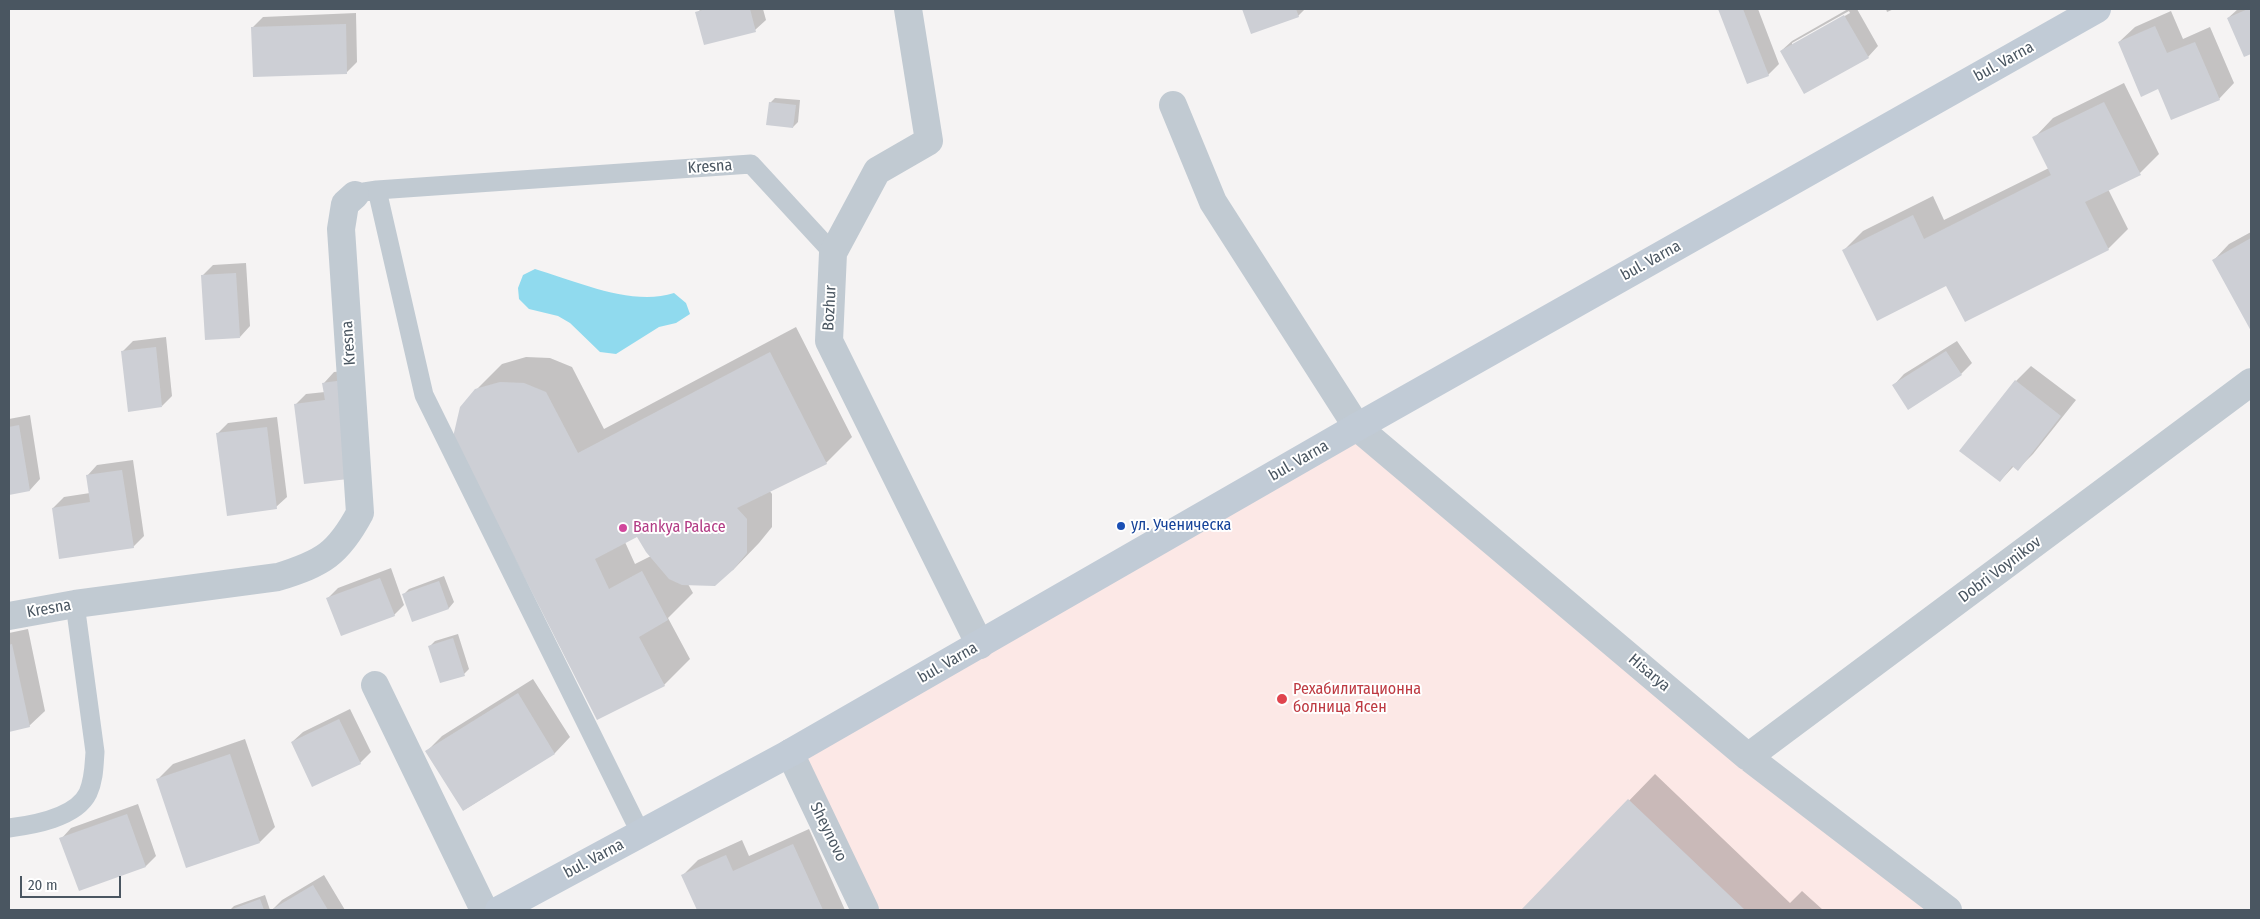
<!DOCTYPE html>
<meta charset="utf-8">
<style>
body{margin:0}
#map{position:relative;width:2260px;height:919px;overflow:hidden;background:#f5f3f3;font-family:"Fira Sans Condensed",sans-serif}
canvas{display:block}
.frame{position:absolute;inset:0;border:10px solid #4a5661;pointer-events:none}
.scale{position:absolute;left:20px;top:876px;width:101px;height:22px;box-sizing:border-box;border:2px solid #4a5661;border-top:0;padding-left:6px;font-size:15px;line-height:18px;white-space:nowrap;color:#4a5661;-webkit-text-stroke:4px #fff;paint-order:stroke}
</style>
<div id="map">
<canvas width="2260" height="919"></canvas>
<div class="frame"></div>
<div class="scale">20 m</div>
</div>
<script>
const context = document.querySelector('canvas').getContext('2d');
context.lineJoin = 'round';
function fillPath(path, color) { context.fillStyle = color; context.fill(path, 'evenodd'); }
function trace(path, color, width, dash) { context.strokeStyle = color; context.lineWidth = width; context.lineCap = dash ? 'butt' : 'round'; context.setLineDash(dash || []); context.stroke(path); }
function drawText(font, color, halo, rows, align = 'center') {
  context.font = font + ' "Fira Sans Condensed",sans-serif'; context.lineWidth = 4; context.setLineDash([]); context.textBaseline = 'middle'; context.strokeStyle = halo; context.fillStyle = color; for (const [text, x, y, turn = 0] of rows) {
    context.save(); context.translate(x, y); context.rotate((+turn || 0) * Math.PI / 180); context.textAlign = isNaN(turn) ? turn : align; if (halo) context.strokeText(text, 0, 0); context.fillText(text, 0, 0); context.restore();
  }
}
fillPath(new Path2D(`
 M 1357,427 L 1948,910 L 865,910 L 790,753 Z`), '#fce8e6');
fillPath(new Path2D(`
 M 535,269 C 576,281 632,307 674,293 L 686,303 L 690,314 L 676,323 L 659,327 L 616,354 L 600,352 L 570,323 L 558,316 L 529,309 L 519,299 L 518,288 L 523,275 Z`), '#90daee');
fillPath(new Path2D(`
 M 701,9 L 763,9 L 766,20 L 755,30 L 697,13 Z
 M 1243,9 L 1305,9 L 1298,16 L 1252,32 Z
 M 1758,9 L 1779,64 L 1768,75 L 1719,10 Z
 M 1848,9 L 1857,9 L 1878,46 L 1868,57 L 1781,51 L 1792,41 ZM 1849,11 L 1850,13 L 1792,46 L 1792,43 Z
 M 1886,9 L 1894,9 L 1887,12 Z
 M 2238,9 L 2251,9 L 2251,53 L 2245,56 L 2228,18 Z
 M 2171,11 L 2183,39 L 2210,27 L 2234,83 L 2219,99 L 2159,88 L 2119,42 L 2135,27 Z
 M 356,13 L 357,62 L 347,72 L 252,28 L 263,17 Z
 M 2124,83 L 2159,154 L 2140,173 L 2108,189 L 2128,229 L 2108,249 L 1947,285 L 1843,251 L 1863,231 L 1933,196 L 1944,220 L 2049,168 L 2034,138 L 2053,118 Z
 M 775,98 L 800,100 L 798,122 L 793,127 L 770,103 Z
 M 2251,232 L 2251,329 L 2214,260 L 2229,244 Z
 M 246,263 L 250,326 L 240,337 L 202,276 L 213,265 Z
 M 796,327 L 852,437 L 826,463 L 769,490 L 772,494 L 772,527 L 759,543 L 733,570 L 688,584 L 693,593 L 668,618 L 690,659 L 664,685 L 476,390 L 502,364 L 526,357 L 550,358 L 572,367 L 604,429 ZM 637,536 L 651,556 L 635,564 L 625,542 Z
 M 166,337 L 172,396 L 162,406 L 123,351 L 133,341 Z
 M 1957,341 L 1972,363 L 1961,374 L 1908,408 L 1894,385 L 1904,374 Z
 M 2031,366 L 2076,400 L 2033,454 L 2018,469 L 2014,466 L 2000,481 L 2016,381 Z
 M 355,370 L 357,477 L 295,405 L 306,394 L 325,392 L 324,383 L 334,372 Z
 M 30,415 L 40,479 L 30,490 L 9,493 L 9,419 Z
 M 277,417 L 287,497 L 276,507 L 217,434 L 228,423 Z
 M 133,460 L 144,536 L 133,547 L 53,508 L 64,497 L 90,493 L 87,476 L 97,465 Z
 M 391,568 L 404,605 L 394,615 L 328,598 L 338,588 Z
 M 444,576 L 454,602 L 449,608 L 413,620 L 404,594 L 409,589 Z
 M 28,629 L 45,711 L 29,726 L 9,730 L 9,633 Z
 M 458,634 L 469,669 L 464,674 L 430,646 L 435,641 Z
 M 533,679 L 570,737 L 555,753 L 464,810 L 427,751 L 442,736 Z
 M 350,709 L 371,752 L 360,763 L 292,742 L 303,732 Z
 M 245,739 L 275,827 L 260,842 L 157,780 L 173,764 Z
 M 1655,774 L 1790,903 L 1802,891 L 1823,910 L 1523,910 Z
 M 138,804 L 156,856 L 146,866 L 79,889 L 61,839 L 71,828 Z
 M 809,829 L 845,910 L 698,910 L 683,875 L 698,860 L 742,840 L 749,856 Z
 M 324,875 L 345,910 L 272,910 L 282,900 Z
 M 265,895 L 270,910 L 230,910 L 234,906 Z`), '#0003');
fillPath(new Path2D(`
 M 706,9 L 750,9 L 756,32 L 704,45 L 695,12 Z
 M 1242,9 L 1296,9 L 1299,17 L 1251,34 Z
 M 1718,9 L 1743,9 L 1769,76 L 1747,84 Z
 M 2248,9 L 2251,9 L 2251,54 L 2244,57 L 2227,18 Z
 M 1844,15 L 1869,58 L 1804,94 L 1780,51 Z
 M 346,24 L 347,74 L 253,77 L 251,27 Z
 M 2155,26 L 2167,53 L 2195,42 L 2220,100 L 2171,120 L 2158,89 L 2141,97 L 2118,42 Z
 M 769,102 L 796,105 L 793,128 L 766,125 Z
 M 2104,102 L 2141,175 L 2085,202 L 2109,250 L 1965,322 L 1946,286 L 1877,321 L 1842,250 L 1913,215 L 1924,239 L 2051,175 L 2032,137 Z
 M 2251,238 L 2251,331 L 2212,260 Z
 M 236,273 L 240,338 L 205,340 L 201,275 Z
 M 156,347 L 162,407 L 128,412 L 121,351 Z
 M 1946,351 L 1962,375 L 1908,410 L 1892,385 Z
 M 770,352 L 827,464 L 737,508 L 747,519 L 747,553 L 733,570 L 715,586 L 682,585 L 669,579 L 646,552 L 637,537 L 595,559 L 609,589 L 642,571 L 668,620 L 639,637 L 665,686 L 597,720 L 453,437 L 460,407 L 475,389 L 500,382 L 524,383 L 546,392 L 578,453 Z
 M 344,380 L 357,478 L 304,484 L 294,404 L 325,400 L 322,383 Z
 M 2015,380 L 2061,416 L 2018,471 L 2012,466 L 2000,482 L 1959,451 Z
 M 19,425 L 30,491 L 9,495 L 9,427 Z
 M 267,427 L 277,509 L 227,516 L 216,433 Z
 M 122,470 L 134,548 L 59,559 L 52,508 L 90,502 L 86,475 Z
 M 380,578 L 395,616 L 341,636 L 326,598 Z
 M 439,581 L 449,609 L 412,622 L 402,594 Z
 M 453,638 L 465,676 L 440,683 L 428,646 Z
 M 12,644 L 30,727 L 9,732 L 9,645 Z
 M 518,693 L 555,754 L 463,811 L 425,751 Z
 M 339,719 L 361,764 L 312,787 L 291,742 Z
 M 230,754 L 260,843 L 186,868 L 156,779 Z
 M 1628,799 L 1745,910 L 1521,910 Z
 M 127,814 L 146,867 L 79,891 L 59,838 Z
 M 793,844 L 823,910 L 697,910 L 681,875 L 726,855 L 733,871 Z
 M 313,885 L 328,910 L 271,910 Z
 M 260,899 L 264,910 L 230,910 Z`), '#cdcfd5');
trace(new Path2D(`
 M 377,190 L 424,395 L 641,834
 M 364,192 L 377,190 L 751,164 L 833,253
 M 9,828 C 32,825 76,818 88,793 C 94,780 94,766 95,752 L 75,604`), '#c1cad2', 19);
trace(new Path2D(`
 M 908,9 L 929,141 L 877,171 L 833,253 L 829,341 L 980,645
 M 1173,105 L 1213,202 L 1357,427 L 1748,757 L 1948,910
 M 9,616 L 75,604 L 278,577 C 323,563 338,554 360,513 L 341,229 L 345,204 L 355,195
 M 375,685 L 484,910
 M 790,753 L 865,910
 M 1748,757 L 2251,382`), '#c1cad2', 28);
trace(new Path2D(`
 M 499,910 L 790,753 L 1357,427 L 2097,9`), '#c1cbd6', 28);
for (const [x, y, r, color] of [
 [1121,526,5,"#1a4fb4"],
 [623,528,5,"#d1479c"],
 [1282,699,6,"#e0444e"]
]) { const dot = new Path2D(); dot.arc(x, y, r, 0, 2 * Math.PI); context.fillStyle = color; context.fill(dot); trace(dot, '#fff', 2); }
drawText('16px', '#4a5661', '#fff', [
 ["bul. Varna",2004,62,-29],
 ["Kresna",710,167,-4],
 ["bul. Varna",1651,261,-29],
 ["Bozhur",830,308,-87],
 ["Kresna",349,343,-94],
 ["bul. Varna",1299,461,-30],
 ["Dobri Voynikov",2000,570,-37],
 ["Kresna",49,609,-10],
 ["bul. Varna",948,663,-30],
 ["Hisarya",1649,673,40],
 ["Sheynovo",828,832,64],
 ["bul. Varna",594,859,-28]
]);
drawText('16px', '#164399', '#fff', [
 ["ул. Ученическа",1131,526]
], 'left');
drawText('16px', '#b23c85', '#fff', [
 ["Bankya Palace",633,528]
], 'left');
drawText('16px', '#be3a42', '#fff', [
 ["Рехабилитационна",1293,690],
 ["болница Ясен",1293,708]
], 'left');
</script>
